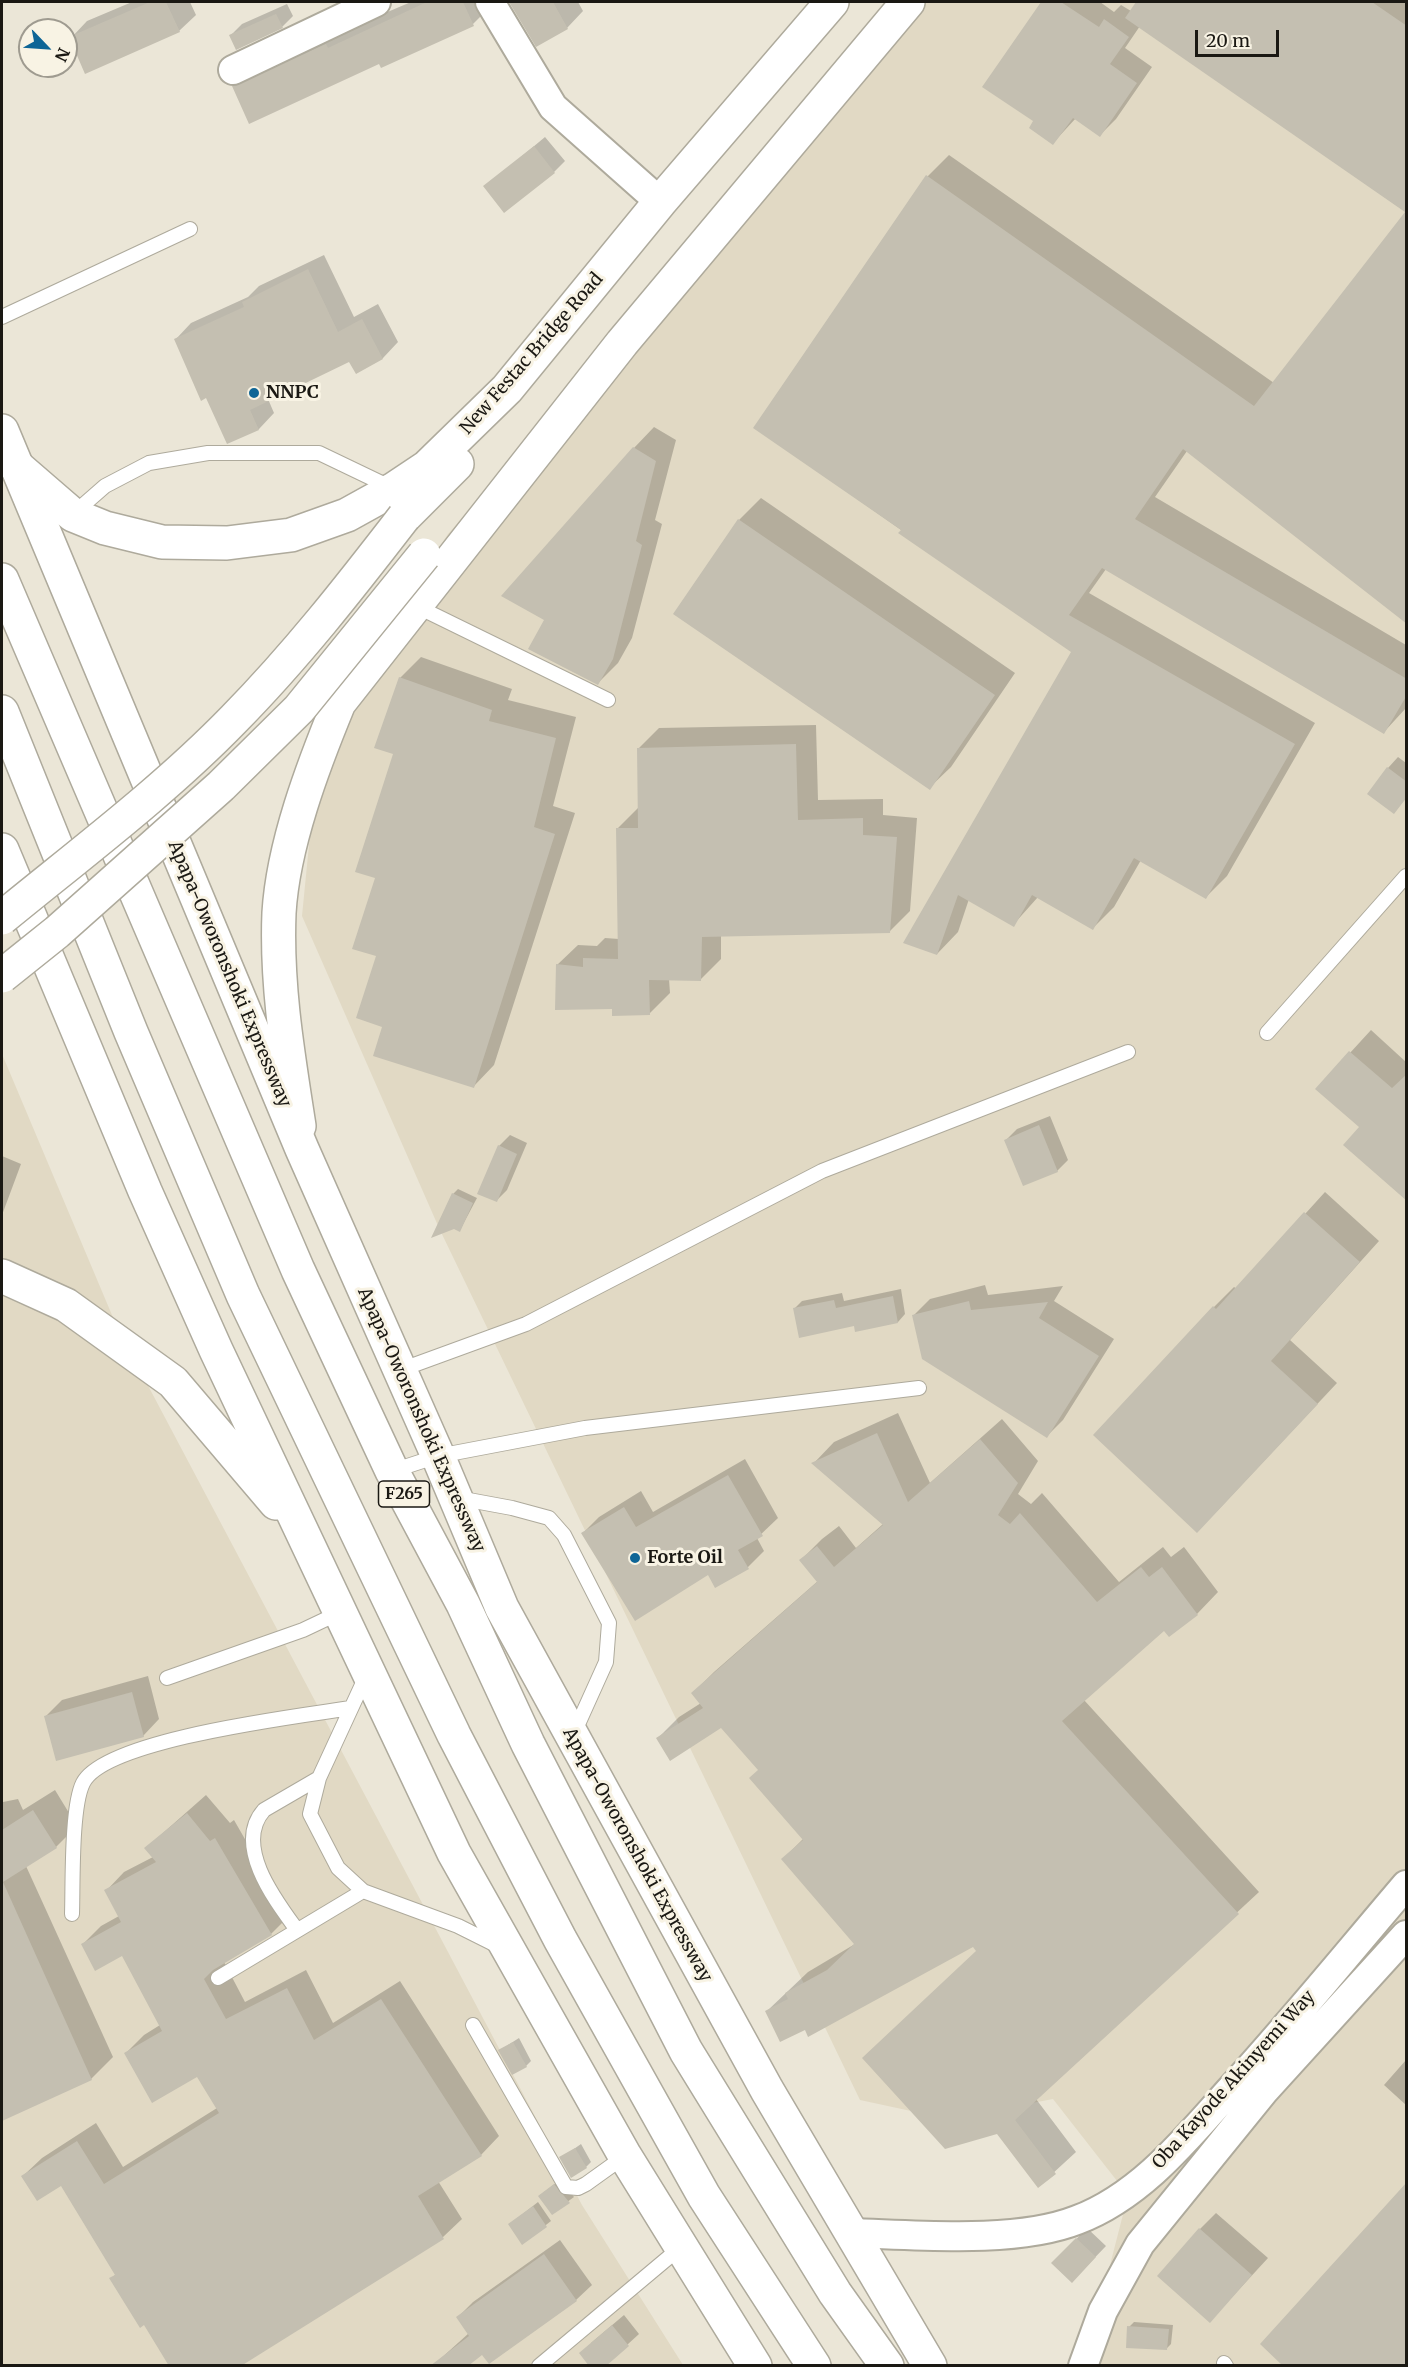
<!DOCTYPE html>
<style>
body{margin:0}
#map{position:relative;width:1408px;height:2367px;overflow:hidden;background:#ebe6d7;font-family:Merriweather,serif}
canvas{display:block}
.frame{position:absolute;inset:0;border:3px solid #1a1813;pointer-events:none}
.north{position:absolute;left:18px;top:18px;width:60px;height:60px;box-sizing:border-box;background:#f8f3e4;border:2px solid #9f9b90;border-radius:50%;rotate:115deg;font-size:16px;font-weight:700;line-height:24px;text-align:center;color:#1a1813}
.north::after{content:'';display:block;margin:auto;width:21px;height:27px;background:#0e6596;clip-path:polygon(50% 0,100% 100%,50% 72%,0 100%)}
.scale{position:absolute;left:1195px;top:30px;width:84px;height:27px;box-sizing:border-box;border:3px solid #1a1813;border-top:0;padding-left:8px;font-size:18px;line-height:21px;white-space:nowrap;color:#1a1813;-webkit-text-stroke:4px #f8f3e4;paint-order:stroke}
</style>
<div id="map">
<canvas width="1408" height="2367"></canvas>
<div class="frame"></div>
<div class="north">N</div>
<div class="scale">20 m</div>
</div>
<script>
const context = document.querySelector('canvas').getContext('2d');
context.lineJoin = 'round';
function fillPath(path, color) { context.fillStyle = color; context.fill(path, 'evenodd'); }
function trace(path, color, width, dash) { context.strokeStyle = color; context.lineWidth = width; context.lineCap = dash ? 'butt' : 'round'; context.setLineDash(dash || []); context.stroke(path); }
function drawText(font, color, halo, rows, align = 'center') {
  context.font = font + ' Merriweather,serif'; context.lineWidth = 6; context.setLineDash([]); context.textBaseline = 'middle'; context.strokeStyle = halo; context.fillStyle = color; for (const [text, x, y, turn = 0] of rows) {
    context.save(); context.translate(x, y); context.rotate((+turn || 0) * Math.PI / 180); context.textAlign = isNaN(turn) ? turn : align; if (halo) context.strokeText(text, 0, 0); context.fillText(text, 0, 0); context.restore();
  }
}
fillPath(new Path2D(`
 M 918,2 L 1406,2 L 1406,2365 L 1078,2365 L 1108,2273 L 1128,2195 L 1053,2099 L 948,2119 L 860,2100 L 439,1228 L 302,916 L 315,784 L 351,682 L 448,534 Z
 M 2,1054 L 117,1327 L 582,2205 L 683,2365 L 2,2365 Z`), '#e1d9c4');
fillPath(new Path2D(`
 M 132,2 L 190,2 L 196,15 L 179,31 L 71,38 L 87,21 Z
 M 411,2 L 486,2 L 489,8 L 473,24 L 380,62 L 234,87 L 251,70 Z
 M 511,2 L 578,2 L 583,11 L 567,28 L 537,45 Z
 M 1043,2 L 1100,2 L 1114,12 L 1121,5 L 1131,11 L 1138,2 L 1406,2 L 1406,212 L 1140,26 L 1125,48 L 1152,67 L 1116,119 L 1100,135 L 1076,118 L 1053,143 L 1035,121 L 985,87 Z
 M 287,4 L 293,16 L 282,27 L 231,35 L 242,24 Z
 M 545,137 L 565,161 L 554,172 L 485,187 Z
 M 949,155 L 1274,383 L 1406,618 L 1187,451 L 1155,497 L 1406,645 L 1406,708 L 1384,732 L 1106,569 L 1089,593 L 1315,723 L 1227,876 L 1206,897 L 1141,860 L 1114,907 L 1093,928 L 1038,897 L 1013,925 L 969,899 L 958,932 L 937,954 L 905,942 L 1073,651 L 755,427 L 928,176 Z
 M 324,255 L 354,317 L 378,304 L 398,342 L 383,358 L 357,372 L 350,360 L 268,399 L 274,413 L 259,429 L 228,442 L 207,396 L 176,339 L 191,323 L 248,297 L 259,286 Z
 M 654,427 L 676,440 L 655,520 L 662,524 L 632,638 L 618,663 L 598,683 L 546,620 L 634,448 Z
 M 761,498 L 1015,673 L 951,767 L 929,788 L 739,520 Z
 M 421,657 L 512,689 L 508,700 L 576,717 L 553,806 L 575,813 L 494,1065 L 474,1086 L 384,1026 L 377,955 L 377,877 L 395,753 L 400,678 Z
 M 816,725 L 818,800 L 883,799 L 883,815 L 917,818 L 910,911 L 890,931 L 721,935 L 721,959 L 700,980 L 669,979 L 670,993 L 649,1014 L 614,1008 L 557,965 L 578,945 L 597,946 L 605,938 L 619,939 L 617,829 L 638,808 L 638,749 L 659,728 Z
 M 1398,757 L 1406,763 L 1406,798 L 1394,812 L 1388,768 Z
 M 1371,1030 L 1406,1062 L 1406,1199 L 1361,1127 L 1317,1089 Z
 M 1050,1116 L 1068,1160 L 1057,1171 L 1006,1140 L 1017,1129 Z
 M 510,1135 L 527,1143 L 507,1190 L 497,1200 L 499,1146 Z
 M 2,1156 L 21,1164 L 2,1215 Z
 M 458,1189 L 477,1198 L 460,1230 L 453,1194 Z
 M 1325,1192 L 1379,1241 L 1290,1340 L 1337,1383 L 1217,1511 L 1214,1307 L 1234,1287 L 1237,1289 Z
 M 985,1285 L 988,1295 L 1063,1286 L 1054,1301 L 1114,1339 L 1063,1420 L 1047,1436 L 913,1316 L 930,1299 Z
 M 901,1289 L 905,1314 L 898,1322 L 855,1324 L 794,1309 L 802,1301 L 842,1293 L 844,1301 Z
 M 898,1413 L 930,1483 L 1002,1419 L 1038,1461 L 1018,1494 L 1031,1504 L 1042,1493 L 1119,1582 L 1163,1547 L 1171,1557 L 1184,1547 L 1218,1592 L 1197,1614 L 1169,1635 L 1165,1629 L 1084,1700 L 1259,1892 L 1036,2099 L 1076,2152 L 1039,2186 L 998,2132 L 977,1950 L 973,1945 L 805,2028 L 767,2011 L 808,1972 L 855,1944 L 783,1859 L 804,1838 L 760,1770 L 721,1726 L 658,1738 L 679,1717 L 701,1703 L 693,1693 L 714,1672 L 818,1581 L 801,1560 L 822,1539 L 839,1526 L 856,1548 L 883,1524 L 814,1463 L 834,1442 Z
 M 745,1459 L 778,1518 L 757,1538 L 764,1551 L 748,1567 L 709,1573 L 583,1533 L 599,1517 L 641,1491 L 653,1512 Z
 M 148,1676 L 159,1719 L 143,1736 L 46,1716 L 62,1700 Z
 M 55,1790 L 77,1826 L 56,1847 L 26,1866 L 113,2057 L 91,2079 L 2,2119 L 2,1798 L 3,1802 L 18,1799 L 23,1810 Z
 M 206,1795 L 230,1823 L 234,1820 L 289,1916 L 271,1934 L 224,1962 L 245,2002 L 306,1970 L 333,2023 L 400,1981 L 499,2136 L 481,2155 L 438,2181 L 462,2219 L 443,2237 L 145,2323 L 111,2279 L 116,2274 L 61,2184 L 23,2176 L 42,2158 L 96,2123 L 123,2167 L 217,2108 L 197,2075 L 126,2053 L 144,2035 L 160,2025 L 122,1954 L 83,1944 L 101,1926 L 119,1916 L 106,1891 L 124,1872 L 153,1857 L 146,1848 Z
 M 519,2038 L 531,2061 L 526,2066 L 500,2050 Z
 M 1406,2060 L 1406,2105 L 1384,2085 Z
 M 581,2144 L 591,2162 L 586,2167 L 561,2158 Z
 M 560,2180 L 574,2197 L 552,2213 L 539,2196 Z
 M 538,2202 L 551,2221 L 523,2243 L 510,2224 Z
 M 1216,2213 L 1268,2258 L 1210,2321 L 1200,2229 Z
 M 1087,2228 L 1106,2246 L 1082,2271 L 1053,2263 Z
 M 560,2240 L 592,2285 L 576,2300 L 482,2353 L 438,2361 L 469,2333 L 458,2317 L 473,2302 Z
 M 624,2315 L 639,2334 L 604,2366 L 591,2343 Z
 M 1134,2322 L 1173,2325 L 1171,2344 L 1166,2349 L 1129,2327 Z`), '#0003');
fillPath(new Path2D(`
 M 150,2 L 166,2 L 180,32 L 85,74 L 69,37 Z
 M 427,2 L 463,2 L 474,26 L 381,68 L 379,64 L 249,124 L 232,86 L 326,44 L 328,48 Z
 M 509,2 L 553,2 L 568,29 L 536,47 Z
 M 1041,2 L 1061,2 L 1099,27 L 1104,19 L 1129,37 L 1110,64 L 1137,83 L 1100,137 L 1073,118 L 1053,145 L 1029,128 L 1033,121 L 982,87 Z
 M 1136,2 L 1372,2 L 1407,26 L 1407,624 L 1183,449 L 1135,519 L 1407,679 L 1407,695 L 1384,734 L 1102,568 L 1069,615 L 1295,744 L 1206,899 L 1134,858 L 1093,930 L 1032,895 L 1014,927 L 958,895 L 937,955 L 903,943 L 1071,652 L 898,533 L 901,530 L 753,428 L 926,175 L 1254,406 L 1405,212 L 1125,18 Z
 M 276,14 L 283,28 L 236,50 L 229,35 Z
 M 534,146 L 555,173 L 504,213 L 483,186 Z
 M 308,269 L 338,332 L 362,319 L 383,359 L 356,374 L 349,362 L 250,410 L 259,430 L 227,444 L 206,398 L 201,401 L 174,339 L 244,307 L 242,302 Z
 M 633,447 L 656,461 L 636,541 L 642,545 L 613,659 L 598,685 L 528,649 L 544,620 L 501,596 Z
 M 738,519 L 995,695 L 930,790 L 673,614 Z
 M 399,677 L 492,710 L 489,721 L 556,738 L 534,827 L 555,834 L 474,1088 L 373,1056 L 382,1027 L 356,1018 L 376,956 L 352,949 L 375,878 L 355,872 L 393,754 L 374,748 Z
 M 796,744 L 798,820 L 863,818 L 863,835 L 897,837 L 890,933 L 702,937 L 701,981 L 649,980 L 650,1015 L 612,1016 L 612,1009 L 555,1010 L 556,964 L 583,967 L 583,958 L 618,959 L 616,828 L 638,828 L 637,748 Z
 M 1387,767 L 1407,782 L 1407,797 L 1394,814 L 1367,794 Z
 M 1349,1051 L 1392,1088 L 1407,1074 L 1407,1201 L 1343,1145 L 1359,1127 L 1315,1089 Z
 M 1039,1125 L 1058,1172 L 1023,1186 L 1004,1140 Z
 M 498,1145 L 517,1154 L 497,1202 L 477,1194 Z
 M 452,1193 L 473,1203 L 460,1232 L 454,1229 L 431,1238 Z
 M 1304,1212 L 1360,1262 L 1271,1361 L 1318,1404 L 1197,1533 L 1093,1435 L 1213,1306 L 1216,1309 Z
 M 893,1296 L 898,1323 L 855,1332 L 854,1326 L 799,1338 L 793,1308 L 834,1300 L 836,1308 Z
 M 969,1301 L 971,1310 L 1048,1302 L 1039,1318 L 1099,1356 L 1047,1438 L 922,1359 L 912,1315 Z
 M 877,1433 L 908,1502 L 980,1439 L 1018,1483 L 998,1515 L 1010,1524 L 1020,1513 L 1097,1602 L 1141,1567 L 1149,1577 L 1162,1567 L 1198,1615 L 1169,1637 L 1164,1631 L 1062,1721 L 1239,1914 L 1015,2120 L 1056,2174 L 1038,2188 L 997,2134 L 945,2149 L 862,2058 L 976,1951 L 973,1947 L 808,2037 L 805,2030 L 780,2042 L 765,2011 L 788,1999 L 785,1993 L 827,1970 L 854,1944 L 781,1859 L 803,1840 L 749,1778 L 758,1770 L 721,1728 L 670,1761 L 656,1738 L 703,1708 L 691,1693 L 817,1582 L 799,1560 L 817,1546 L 834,1567 L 883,1525 L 811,1463 Z
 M 728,1475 L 763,1536 L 738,1550 L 749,1569 L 715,1588 L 708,1575 L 635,1621 L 581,1533 L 624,1507 L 636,1527 Z
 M 132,1692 L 144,1737 L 56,1761 L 44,1716 Z
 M 33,1810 L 57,1848 L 3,1882 L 92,2080 L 2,2121 L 2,1830 Z
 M 187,1813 L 210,1841 L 215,1838 L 272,1935 L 213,1970 L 204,1979 L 226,2019 L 287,1988 L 314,2040 L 381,1999 L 482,2156 L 418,2196 L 444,2239 L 241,2366 L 169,2366 L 144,2325 L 140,2328 L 109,2278 L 115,2275 L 61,2186 L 37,2201 L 21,2176 L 77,2141 L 104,2184 L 219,2113 L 197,2077 L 152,2103 L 124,2053 L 162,2031 L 122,1956 L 95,1971 L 81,1944 L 121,1922 L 104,1890 L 156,1862 L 144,1848 Z
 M 513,2042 L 527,2067 L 512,2075 L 498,2050 Z
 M 575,2148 L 587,2168 L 571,2178 L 559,2157 Z
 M 1407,2182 L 1407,2366 L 1283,2366 L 1260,2344 Z
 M 554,2184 L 570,2203 L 552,2215 L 538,2196 Z
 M 533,2206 L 547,2227 L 522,2245 L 508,2224 Z
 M 1199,2228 L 1252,2275 L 1210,2323 L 1157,2276 Z
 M 1076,2238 L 1096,2257 L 1072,2283 L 1051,2263 Z
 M 544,2254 L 577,2301 L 489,2364 L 482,2355 L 468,2366 L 430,2366 L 469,2336 L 456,2317 Z
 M 612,2325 L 629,2346 L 606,2366 L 589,2366 L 579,2353 Z
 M 1127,2326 L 1169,2329 L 1167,2350 L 1126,2348 Z`), '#c4bfb1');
const service = new Path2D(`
 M 2,317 L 190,229
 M 73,514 L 105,486 L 149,463 L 208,453 L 319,453 L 392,488
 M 416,606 L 608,700
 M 1267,1033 L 1406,876
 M 400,1370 L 526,1324 L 822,1171 L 1128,1052
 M 392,1471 L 438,1456 L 585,1428 L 919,1388
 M 458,1498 L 512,1508 L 549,1518 L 564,1535 L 609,1623 L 606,1662 L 574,1733
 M 367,1674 L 319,1778 L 310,1814 L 338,1868 L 363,1891 L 458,1926 L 500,1947
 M 167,1678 L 303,1630 L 341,1612
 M 72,1914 C 73,1884 71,1807 83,1783 C 105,1739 301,1716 351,1708
 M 297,1930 C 275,1900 233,1845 264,1810 L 319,1778
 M 218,1978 L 363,1891
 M 473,2025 L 566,2187 L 578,2188 L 586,2184 L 625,2156
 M 1224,2363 L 1226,2366
 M 539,2366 L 681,2247`);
const minor = new Path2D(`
 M 490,2 L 553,107 L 660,202
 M 233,70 L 376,2
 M 851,2233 C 917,2235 1016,2244 1077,2220 C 1141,2196 1187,2138 1231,2089 C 1292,2022 1348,1953 1406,1885
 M 1083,2366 L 1103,2311 L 1140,2244 L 1265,2090 L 1406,1935`);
const secondary = new Path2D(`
 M 14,464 L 73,515 L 105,528 L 162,542 L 227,543 L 291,535 L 347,515 L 394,489 L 427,467 L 507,389 L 660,202 L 832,2
 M 404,517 L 457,464
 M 299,1126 C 288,1055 276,985 279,913 C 283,845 313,766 339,703 L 622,343 L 908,2`);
const primary = new Path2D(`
 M 2,431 L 302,1149 L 438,1456 L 502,1608 L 767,2090 L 930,2366
 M 2,850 L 145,1191 L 216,1350 L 454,1853 L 625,2156 L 755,2366
 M 2,1276 L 66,1305 L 173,1382 L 276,1503`);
const motorway = new Path2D(`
 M 2,580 L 298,1270 L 392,1471 L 463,1604 L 528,1744 L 686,2051 L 835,2293 L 887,2366
 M 2,712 L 131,1032 L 243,1295 L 454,1735 L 560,1939 L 704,2196 L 814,2366`);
trace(service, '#aeaa9c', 16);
trace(minor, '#aeaa9c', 32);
trace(secondary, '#aeaa9c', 36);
trace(primary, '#aeaa9c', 36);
trace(motorway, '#aeaa9c', 36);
trace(service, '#fff', 14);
trace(minor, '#fff', 28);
trace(secondary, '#fff', 33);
trace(primary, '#fff', 33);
trace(motorway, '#fff', 33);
const secondaryBridge = new Path2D(`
 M 2,918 C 80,854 163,792 234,719 C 296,656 350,587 404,517
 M 2,976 L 57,932 L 221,786 L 299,709 L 424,555`);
trace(secondaryBridge, '#aeaa9c', 36, []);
trace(secondaryBridge, '#fff', 33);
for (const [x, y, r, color] of [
 [254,393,6,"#0e6596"],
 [635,1558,6,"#0e6596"]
]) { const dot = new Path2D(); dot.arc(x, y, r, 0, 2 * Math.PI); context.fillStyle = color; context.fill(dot); trace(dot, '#f8f3e4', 2); }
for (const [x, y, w] of [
 [404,1494,51]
]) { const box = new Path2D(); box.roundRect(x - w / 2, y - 13, w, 26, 4.5); context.fillStyle = '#f8f3e4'; context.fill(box); trace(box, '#1a1813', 1.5); }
drawText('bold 16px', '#1a1813', null, [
 ["F265",404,1494]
]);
drawText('18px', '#1a1813', '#f8f3e4', [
 ["New Festac Bridge Road",532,354,-49],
 ["Apapa-Oworonshoki Expressway",229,974,67],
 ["Apapa-Oworonshoki Expressway",421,1420,66],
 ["Apapa-Oworonshoki Expressway",637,1855,61],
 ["Oba Kayode Akinyemi Way",1234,2080,-48]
]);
drawText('bold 18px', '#1a1813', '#f8f3e4', [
 ["NNPC",266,393],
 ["Forte Oil",647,1558]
], 'left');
</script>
